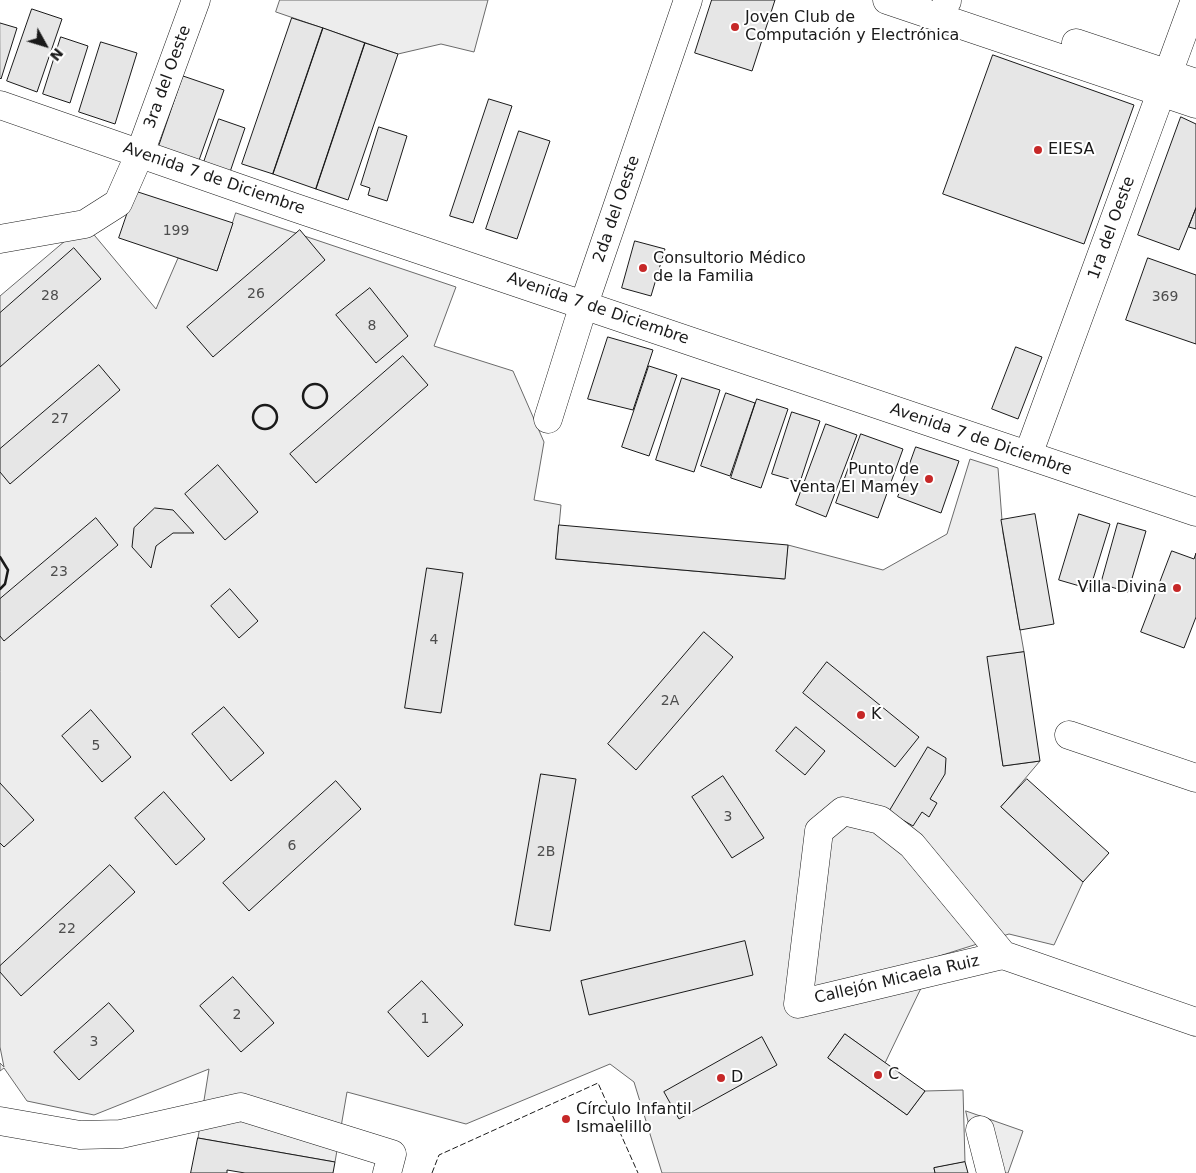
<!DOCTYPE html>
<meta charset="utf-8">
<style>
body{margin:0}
#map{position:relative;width:1196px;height:1173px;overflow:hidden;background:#fff;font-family:"DejaVu Sans",sans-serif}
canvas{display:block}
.north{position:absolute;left:20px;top:20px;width:50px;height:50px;-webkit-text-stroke:4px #fff;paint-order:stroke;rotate:129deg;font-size:14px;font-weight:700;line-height:20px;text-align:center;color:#1a1a1a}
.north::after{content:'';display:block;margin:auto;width:18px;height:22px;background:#1a1a1a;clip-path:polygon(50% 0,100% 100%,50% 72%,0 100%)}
</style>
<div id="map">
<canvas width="1196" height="1173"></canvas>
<div class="north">N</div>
</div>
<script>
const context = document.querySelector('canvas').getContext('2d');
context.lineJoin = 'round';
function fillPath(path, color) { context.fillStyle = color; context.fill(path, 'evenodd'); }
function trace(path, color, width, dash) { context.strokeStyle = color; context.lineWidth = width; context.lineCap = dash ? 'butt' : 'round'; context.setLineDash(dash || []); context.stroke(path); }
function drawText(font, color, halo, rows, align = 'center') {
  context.font = font + ' "DejaVu Sans",sans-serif'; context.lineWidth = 4; context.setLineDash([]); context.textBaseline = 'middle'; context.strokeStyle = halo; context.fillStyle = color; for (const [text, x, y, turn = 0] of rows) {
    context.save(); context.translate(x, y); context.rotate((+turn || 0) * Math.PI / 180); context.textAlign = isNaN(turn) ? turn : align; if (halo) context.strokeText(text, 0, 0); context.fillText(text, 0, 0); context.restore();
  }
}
const built = new Path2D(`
 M 280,0 L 488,0 L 474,52 L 441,44 L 398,54 L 276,12 Z
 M 236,213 L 456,287 L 434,346 L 513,371 L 544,442 L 534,500 L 561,505 L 556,559 L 784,579 L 788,545 L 883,570 L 947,534 L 970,459 L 998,468 L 1003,533 L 1024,652 L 988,658 L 1003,766 L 1040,761 L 1001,807 L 1083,882 L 1054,945 L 1009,934 L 936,957 L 885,1063 L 845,1034 L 828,1058 L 907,1115 L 925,1091 L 963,1090 L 965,1162 L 934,1168 L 935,1173 L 662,1173 L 634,1082 L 610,1064 L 466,1124 L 347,1092 L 335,1162 L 198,1138 L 209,1069 L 94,1115 L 27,1101 L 4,1068 L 0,1071 L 0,1063 L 4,1067 L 0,1047 L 0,296 L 85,224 L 156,309 L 178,258 L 217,270 Z
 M 966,1111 L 1023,1131 L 1008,1173 L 980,1173 Z`);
fillPath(built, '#ededed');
trace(built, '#6a6a6a', 1);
const building = new Path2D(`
 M 712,0 L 775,0 L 752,71 L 695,53 Z
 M 32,9 L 62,19 L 37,92 L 7,81 Z
 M 292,18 L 323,28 L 273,174 L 242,164 Z
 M 0,23 L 17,28 L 1,79 L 0,78 Z
 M 323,28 L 365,43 L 316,189 L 273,174 Z
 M 61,37 L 88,46 L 70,103 L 43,94 Z
 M 101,42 L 137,53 L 115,124 L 79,112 Z
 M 365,43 L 398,54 L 348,200 L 316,189 Z
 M 993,55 L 1134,105 L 1084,244 L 943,194 Z
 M 183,76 L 224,90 L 198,163 L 158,149 Z
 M 489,99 L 512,106 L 473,223 L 450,216 Z
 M 1181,117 L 1196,124 L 1196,208 L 1179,250 L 1138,235 Z
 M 219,119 L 245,128 L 230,172 L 204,162 Z
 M 379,127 L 407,136 L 387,201 L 368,195 L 370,188 L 361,185 Z
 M 519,131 L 550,141 L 517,239 L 486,229 Z
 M 135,191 L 233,223 L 217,271 L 119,238 Z
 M 1196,208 L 1196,229 L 1189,227 Z
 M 300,230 L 325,260 L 213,357 L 187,327 Z
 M 635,241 L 665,249 L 651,296 L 622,288 Z
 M 74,248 L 101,279 L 0,367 L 0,313 Z
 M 1148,258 L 1196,275 L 1196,344 L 1126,320 Z
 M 370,288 L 408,336 L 376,363 L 336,315 Z
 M 608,337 L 653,350 L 633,410 L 588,399 Z
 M 1016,347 L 1042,357 L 1018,419 L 992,409 Z
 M 403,356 L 428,385 L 316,483 L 290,454 Z
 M 99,365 L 120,390 L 10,484 L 0,472 L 0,449 Z
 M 649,366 L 677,375 L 649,456 L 622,447 Z
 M 682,378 L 720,390 L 694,472 L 656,460 Z
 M 726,393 L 755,403 L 730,476 L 701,466 Z
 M 757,399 L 788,409 L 761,488 L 731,478 Z
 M 792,412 L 820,421 L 800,482 L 772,474 Z
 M 826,424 L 857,435 L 826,517 L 796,505 Z
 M 861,434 L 903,449 L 878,518 L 836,503 Z
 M 916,447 L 959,461 L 941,513 L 898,497 Z
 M 218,465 L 258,512 L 225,540 L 185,494 Z
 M 155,508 L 173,510 L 194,533 L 173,533 L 156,546 L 151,568 L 132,547 L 134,528 Z
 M 1035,514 L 1054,624 L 1020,630 L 1001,520 Z
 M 1079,514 L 1110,524 L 1090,589 L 1059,580 Z
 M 96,518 L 118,545 L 4,641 L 0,636 L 0,599 Z
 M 1118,523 L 1146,531 L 1128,592 L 1101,584 Z
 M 559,525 L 788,545 L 785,579 L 556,559 Z
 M 1172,551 L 1194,559 L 1196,553 L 1196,617 L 1184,648 L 1141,632 Z
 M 427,568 L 463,573 L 441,713 L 405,708 Z
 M 230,589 L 258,621 L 239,638 L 211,606 Z
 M 704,632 L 733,657 L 636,770 L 608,744 Z
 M 1024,652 L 1040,761 L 1003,766 L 987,657 Z
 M 827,662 L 919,737 L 895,767 L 803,693 Z
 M 224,707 L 264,753 L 231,781 L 192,734 Z
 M 91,710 L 131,757 L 102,782 L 62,736 Z
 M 796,727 L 825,751 L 805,775 L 776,751 Z
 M 928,747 L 946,758 L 945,774 L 930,799 L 937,803 L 929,817 L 922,812 L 913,826 L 889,812 Z
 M 541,774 L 576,779 L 550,931 L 515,925 Z
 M 723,776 L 764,838 L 732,858 L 692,797 Z
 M 1027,779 L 1109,853 L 1083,882 L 1001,807 Z
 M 336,781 L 361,809 L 249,911 L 223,883 Z
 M 0,783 L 34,820 L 4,847 L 0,843 Z
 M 164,792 L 205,839 L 176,865 L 135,818 Z
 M 110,865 L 135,892 L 21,996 L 0,972 L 0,966 Z
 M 745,941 L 753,975 L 589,1015 L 581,981 Z
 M 233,977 L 274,1023 L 241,1052 L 200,1006 Z
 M 422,981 L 463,1025 L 428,1057 L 388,1012 Z
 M 109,1003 L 134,1031 L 79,1080 L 54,1052 Z
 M 845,1034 L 925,1091 L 907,1115 L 828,1058 Z
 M 762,1037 L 777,1065 L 679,1119 L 664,1092 Z
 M 198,1138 L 335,1162 L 333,1173 L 245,1173 L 227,1170 L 227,1173 L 191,1173 Z
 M 965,1162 L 968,1173 L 935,1173 L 934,1168 Z`);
fillPath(building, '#e6e6e6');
trace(building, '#1a1a1a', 1);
const minor = new Path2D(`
 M 947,1 L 947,0
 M 0,105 L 293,207 L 1196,512
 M 0,239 L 85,224 L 118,203 L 140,153 L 196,0
 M 548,419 L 584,304 L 688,0
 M 1028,455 L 1195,0
 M 1069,735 L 1196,778
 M 1003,955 L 798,1004 L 819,831 L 843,811 L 880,820 L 912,845 L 1003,955 L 1196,1022
 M 0,1121 L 80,1135 L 121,1134 L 241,1107 L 392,1154 L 387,1173
 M 980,1130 L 991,1173`);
const major = new Path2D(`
 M 887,0 L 1196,104
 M 1076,43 L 1196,83`);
trace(minor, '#1a1a1a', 29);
trace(major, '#1a1a1a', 29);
trace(minor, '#fff', 28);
trace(major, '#fff', 28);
trace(new Path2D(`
 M 432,1173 L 439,1155 L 598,1083 L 638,1173`), '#1a1a1a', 1, [6, 2.5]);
trace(new Path2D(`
 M303 396a12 12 0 1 1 24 0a12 12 0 1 1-24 0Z
 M253 417a12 12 0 1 1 24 0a12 12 0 1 1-24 0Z
 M 0,557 L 8,570 L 5,584 L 0,589`), '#1a1a1a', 2.5);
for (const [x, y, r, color] of [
 [735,27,5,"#c62828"],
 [1038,150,5,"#c62828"],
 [643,268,5,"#c62828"],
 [929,479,5,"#c62828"],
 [1177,588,5,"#c62828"],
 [861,715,5,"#c62828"],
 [878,1075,5,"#c62828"],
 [721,1078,5,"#c62828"],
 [566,1119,5,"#c62828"]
]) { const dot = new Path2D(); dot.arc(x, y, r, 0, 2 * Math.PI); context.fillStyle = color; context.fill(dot); trace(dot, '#fff', 2); }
drawText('14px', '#4d4d4d', null, [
 ["199",176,231],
 ["26",256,294],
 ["28",50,296],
 ["369",1165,297],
 ["8",372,326],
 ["27",60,419],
 ["23",59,572],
 ["4",434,640],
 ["2A",670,701],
 ["5",96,746],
 ["3",728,817],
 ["6",292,846],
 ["2B",546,852],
 ["22",67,929],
 ["2",237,1015],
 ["1",425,1019],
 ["3",94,1042]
]);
drawText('16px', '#1a1a1a', '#fff', [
 ["Joven Club de",745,18],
 ["Computación y Electrónica",745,36],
 ["EIESA",1048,150],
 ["Consultorio Médico",653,259],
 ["de la Familia",653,277],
 ["Punto de",919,470,"right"],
 ["Venta El Mamey",919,488,"right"],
 ["Villa Divina",1167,588,"right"],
 ["K",871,715],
 ["C",888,1075],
 ["D",731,1078],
 ["Círculo Infantil",576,1110],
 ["Ismaelillo",576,1128]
], 'left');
drawText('16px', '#1a1a1a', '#fff', [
 ["3ra del Oeste",168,77,-70],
 ["Avenida 7 de Diciembre",214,179,19],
 ["2da del Oeste",617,209,-71],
 ["1ra del Oeste",1112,228,-70],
 ["Avenida 7 de Diciembre",598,309,19],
 ["Avenida 7 de Diciembre",981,440,19],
 ["Callejón Micaela Ruiz",897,980,-13]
]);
</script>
